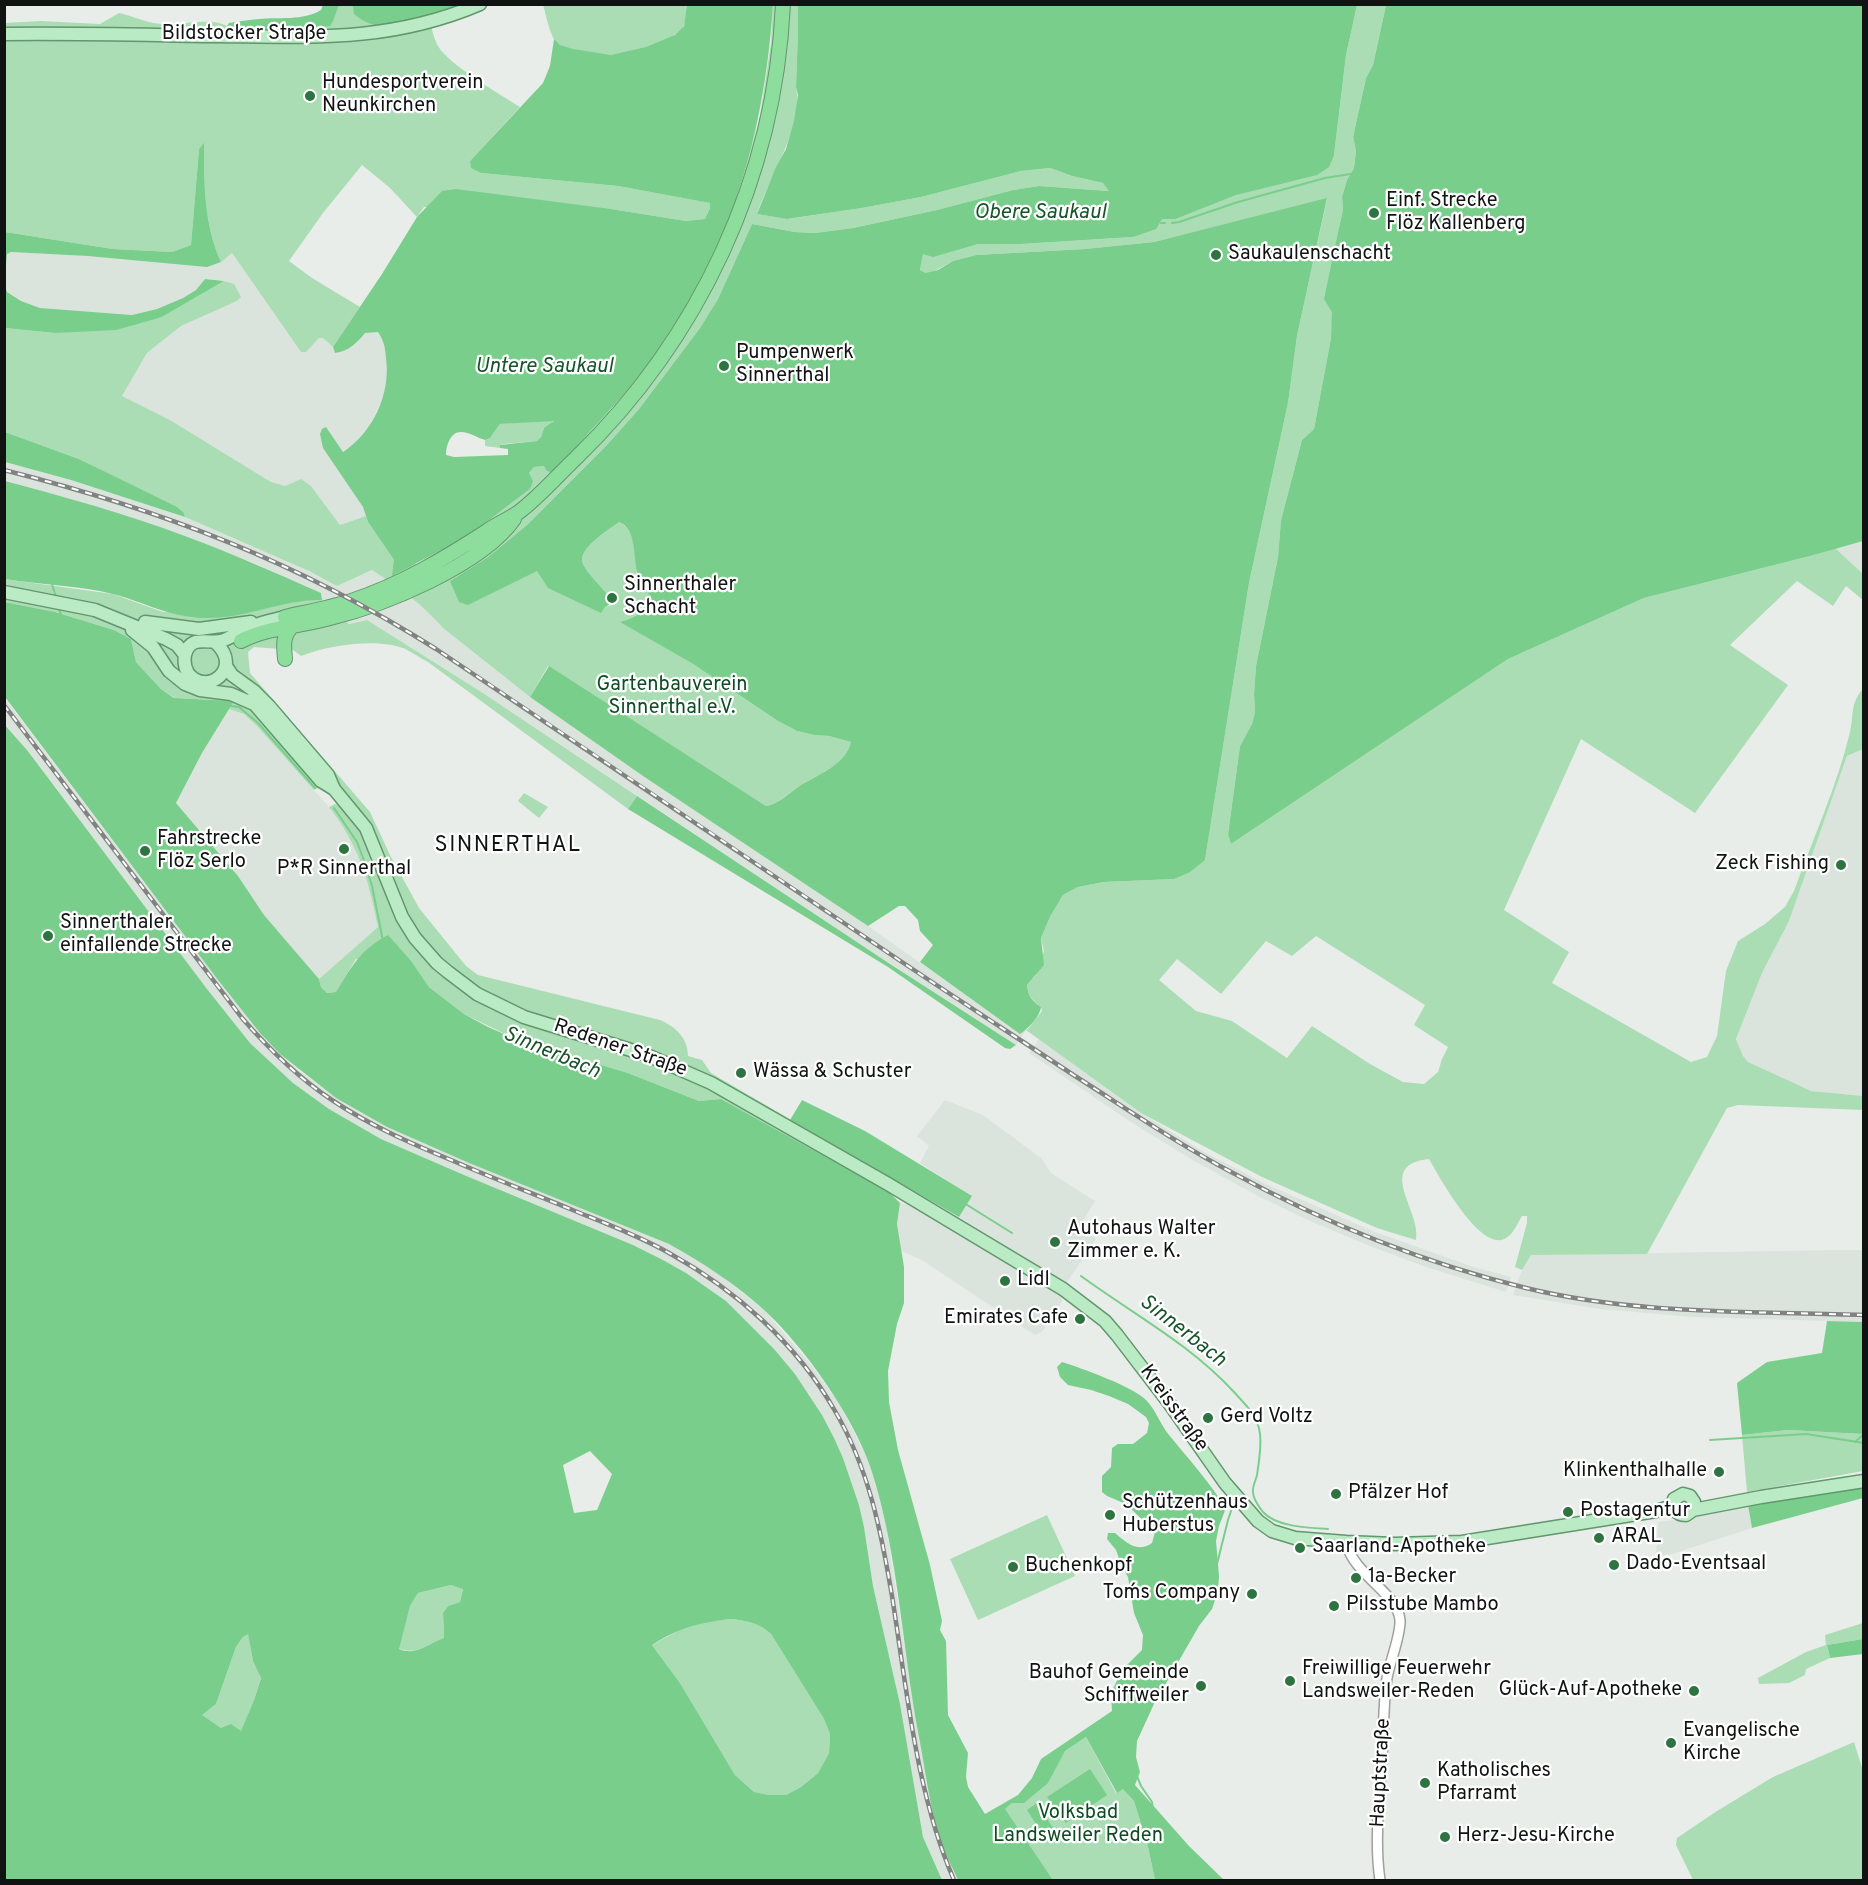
<!DOCTYPE html>
<meta charset="utf-8">
<style>
body{margin:0}
#map{position:relative;width:1868px;height:1885px;overflow:hidden;background:#e9edea;font-family:Overpass,sans-serif}
canvas{display:block}
.frame{position:absolute;inset:0;border:6px solid #111312;pointer-events:none}
</style>
<div id="map">
<canvas width="1868" height="1885"></canvas>
<div class="frame"></div>
</div>
<script>
const context = document.querySelector('canvas').getContext('2d');
context.lineJoin = 'round';
function fillPath(path, color) { context.fillStyle = color; context.fill(path, 'evenodd'); }
function trace(path, color, width, dash) { context.strokeStyle = color; context.lineWidth = width; context.lineCap = dash ? 'butt' : 'round'; context.setLineDash(dash || []); context.stroke(path); }
function drawText(font, color, halo, rows, align = 'center') {
  context.font = font + ' Overpass,sans-serif'; context.lineWidth = 4.5; context.setLineDash([]); context.textBaseline = 'middle'; context.strokeStyle = halo; context.fillStyle = color; for (const [text, x, y, turn = 0] of rows) {
    context.save(); context.translate(x, y); context.rotate((+turn || 0) * Math.PI / 180); context.textAlign = isNaN(turn) ? turn : align; if (halo) context.strokeText(text, 0, 0); context.fillText(text, 0, 0); context.restore();
  }
}
fillPath(new Path2D(`
 M 11,252 L 220,262 L 232,253 L 301,352 L 306,352 L 319,338 L 323,338 L 333,347 L 335,352 L 355,345 L 365,332 L 378,332 L 384,341 L 388,371 L 385,395 L 369,426 L 354,444 L 342,452 L 335,443 L 344,477 L 363,507 L 366,516 L 340,525 L 311,486 L 285,486 L 271,482 L 170,420 L 122,396 L 147,353 L 181,326 L 237,301 L 224,281 L 205,279 L 196,290 L 183,298 L 157,309 L 132,315 L 40,308 L 21,301 L 7,292 L 5,285 L 5,277 L 7,254 Z
 M 4,462 L 71,480 L 185,517 L 309,571 L 337,586 L 372,570 L 391,581 L 432,615 L 443,628 L 530,697 L 643,776 L 868,926 L 1020,1033 L 1026,1030 L 1016,1045 L 890,964 L 483,693 L 367,620 L 349,624 L 322,600 L 321,593 L 256,564 L 183,535 L 70,499 L 5,481 Z
 M 1863,541 L 1863,574 L 1835,548 Z
 M 4,697 L 218,980 L 260,1033 L 280,1054 L 301,1072 L 336,1098 L 387,1127 L 469,1163 L 669,1244 L 692,1257 L 713,1269 L 764,1310 L 809,1362 L 839,1403 L 862,1448 L 871,1468 L 886,1525 L 913,1701 L 937,1832 L 958,1880 L 942,1880 L 923,1837 L 900,1704 L 873,1586 L 864,1527 L 859,1505 L 843,1458 L 822,1415 L 795,1374 L 775,1350 L 726,1301 L 686,1273 L 663,1260 L 633,1245 L 464,1175 L 381,1139 L 329,1109 L 293,1083 L 250,1043 L 207,989 L 27,750 L 5,724 Z
 M 229,709 L 244,714 L 257,726 L 329,807 L 353,842 L 368,881 L 378,927 L 319,979 L 264,915 L 238,876 L 176,803 L 202,753 Z
 M 1863,749 L 1863,1096 L 1811,1091 L 1780,1078 L 1748,1062 L 1743,1056 L 1736,1039 L 1762,973 L 1789,921 L 1847,756 Z
 M 1039,1039 L 1141,1113 L 1204,1152 L 1266,1184 L 1375,1232 L 1474,1267 L 1511,1277 L 1506,1292 L 1423,1266 L 1370,1246 L 1312,1222 L 1258,1196 L 1194,1161 L 1131,1122 L 1029,1053 Z
 M 945,1100 L 983,1115 L 1041,1158 L 1051,1173 L 1095,1201 L 1079,1228 L 1096,1239 L 1065,1285 L 959,1217 L 971,1196 L 920,1163 L 929,1146 L 917,1136 Z
 M 900,1203 L 912,1205 L 1061,1293 L 1062,1301 L 1042,1332 L 1035,1335 L 920,1259 L 901,1251 L 897,1224 Z
 M 1837,1250 L 1863,1250 L 1863,1322 L 1692,1317 L 1600,1309 L 1513,1295 L 1522,1270 L 1531,1255 Z
 M 1748,1505 L 1752,1528 L 1672,1554 L 1656,1555 L 1658,1522 L 1682,1519 Z`), '#dae4dc');
fillPath(new Path2D(`
 M 339,4 L 351,5 L 409,20 L 429,15 C 431,25 433,37 438,46 C 449,65 500,94 520,107 L 470,161 L 481,173 L 618,186 L 711,203 L 710,208 L 705,219 L 686,221 L 611,209 L 424,207 L 417,217 L 390,188 L 362,165 L 323,213 L 289,261 L 312,278 L 360,307 L 333,347 L 323,338 L 319,338 L 306,352 L 301,352 L 232,253 L 221,262 C 204,224 204,184 204,144 L 199,149 L 191,245 L 172,252 L 113,249 L 5,232 L 4,23 L 41,21 L 100,24 L 119,13 C 133,16 146,23 161,24 C 181,26 216,15 231,29 L 334,19 Z
 M 543,5 L 687,5 C 686,11 686,21 683,27 C 675,42 627,54 611,55 C 600,55 565,50 557,43 C 550,37 546,14 543,5 Z
 M 773,5 L 798,5 L 798,32 L 796,87 C 805,124 768,179 757,214 L 788,219 L 862,208 L 921,197 L 1021,171 L 1050,168 L 1072,176 L 1103,183 L 1110,191 L 1039,186 L 1013,190 L 937,210 L 853,228 L 815,233 L 795,232 L 752,224 L 718,299 L 700,328 L 639,409 L 606,446 L 527,525 L 488,557 L 450,581 L 508,584 L 537,570 L 602,610 L 605,607 L 612,605 L 612,595 L 607,594 C 600,585 588,574 583,564 C 576,549 609,530 619,522 C 637,530 635,560 637,577 C 660,597 645,614 621,622 L 693,664 L 778,721 L 797,731 L 814,735 L 829,736 L 851,742 C 844,767 817,774 798,787 C 787,794 778,804 766,806 L 548,666 L 530,697 L 443,628 C 423,605 398,586 372,570 L 337,586 L 309,571 L 185,517 L 184,513 L 79,459 L 5,432 L 5,328 L 55,333 L 162,317 L 224,281 L 234,284 L 241,297 L 237,301 L 181,326 L 147,353 L 122,396 L 170,420 L 271,482 L 285,486 L 301,479 L 311,486 L 340,525 L 366,516 L 368,522 L 394,560 L 417,564 L 484,524 L 530,489 L 529,473 L 534,467 L 562,464 L 584,437 L 618,402 L 663,344 L 737,200 L 760,116 L 771,43 Z
 M 1357,5 L 1386,5 L 1373,65 L 1366,78 L 1353,137 L 1356,151 L 1354,168 L 1347,180 L 1342,197 L 1343,209 L 1339,228 L 1331,338 L 1314,429 L 1302,440 L 1281,520 L 1278,557 L 1256,666 L 1254,694 L 1255,712 L 1252,724 L 1240,746 L 1228,833 L 1231,844 L 1508,659 L 1644,598 L 1810,556 L 1835,548 L 1863,574 L 1863,600 L 1846,586 L 1833,606 L 1797,581 L 1730,645 L 1788,685 L 1695,813 L 1581,739 L 1504,910 L 1569,952 L 1552,983 L 1691,1062 L 1707,1057 L 1717,1036 L 1726,971 L 1738,941 L 1765,924 L 1785,907 L 1794,891 C 1813,838 1837,786 1850,732 C 1854,715 1850,703 1863,689 L 1863,749 L 1847,756 L 1789,921 L 1762,973 L 1736,1039 L 1743,1056 L 1748,1062 L 1811,1091 L 1863,1096 L 1863,1110 L 1738,1105 L 1727,1108 L 1647,1254 L 1531,1255 L 1522,1270 L 1515,1267 L 1527,1223 L 1527,1216 L 1522,1216 C 1517,1224 1512,1238 1501,1240 C 1476,1244 1440,1178 1429,1159 C 1374,1165 1422,1211 1416,1240 L 1377,1228 L 1262,1177 L 1141,1113 L 1026,1030 L 1020,1034 L 1028,1029 L 1042,1011 L 1041,1007 C 1032,1000 1028,996 1027,985 L 1036,975 L 1044,951 L 1041,938 L 1050,917 L 1063,895 L 1078,887 L 1104,882 L 1174,879 L 1205,860 L 1249,583 L 1288,403 L 1297,336 L 1327,199 L 1154,242 L 1085,249 L 976,255 L 953,261 L 922,278 L 926,273 L 920,270 L 923,253 L 956,249 L 978,244 L 1021,244 L 1133,237 L 1162,218 L 1176,219 L 1334,155 L 1346,55 ZM 1316,936 L 1425,1005 L 1414,1025 L 1448,1047 L 1442,1059 L 1438,1072 L 1424,1084 L 1403,1082 L 1370,1064 L 1312,1026 L 1287,1058 L 1232,1021 L 1196,1011 L 1159,980 L 1177,959 L 1221,994 L 1266,941 L 1292,956 Z
 M 554,420 L 550,425 L 544,428 L 541,437 L 537,441 L 504,444 L 500,445 L 500,448 L 485,446 L 485,440 L 490,438 L 500,424 Z
 M 4,579 L 113,594 L 163,612 L 308,600 L 322,600 L 349,624 L 367,620 L 483,693 L 637,796 L 628,809 L 428,662 C 420,658 412,652 403,648 C 376,638 328,645 301,656 L 293,650 L 254,647 L 248,652 L 250,673 L 370,812 L 390,855 L 419,908 L 466,966 L 478,975 L 660,1020 C 676,1027 688,1038 688,1056 L 702,1060 L 711,1073 L 895,1181 L 889,1192 L 721,1099 L 699,1101 L 628,1073 L 598,1064 L 586,1068 L 572,1064 L 560,1055 L 513,1038 L 464,1014 L 429,987 L 412,962 L 356,959 L 336,992 L 327,993 L 321,987 L 319,979 L 378,927 C 368,879 360,847 329,807 L 335,804 L 339,805 L 303,766 L 320,787 L 314,790 L 257,726 L 244,714 L 229,709 L 234,701 L 175,698 L 161,689 L 136,662 L 131,639 L 114,630 L 55,612 L 5,602 Z
 M 524,793 L 548,807 L 539,818 L 518,801 Z
 M 1788,1430 L 1863,1434 L 1863,1471 L 1747,1492 L 1742,1435 Z
 M 1047,1515 L 1075,1576 L 978,1620 L 950,1559 Z
 M 451,1585 L 463,1588 L 460,1602 L 448,1606 L 443,1613 L 444,1639 C 428,1644 416,1656 398,1648 L 410,1606 L 418,1593 Z
 M 732,1619 C 748,1621 759,1623 771,1634 L 824,1719 L 830,1734 L 829,1753 L 818,1773 L 801,1787 L 786,1795 L 769,1795 L 754,1792 L 735,1775 L 680,1683 L 652,1645 L 685,1627 L 710,1621 Z
 M 1863,1623 L 1863,1639 L 1827,1645 L 1830,1658 L 1806,1669 L 1805,1675 L 1789,1683 L 1759,1684 L 1758,1678 L 1806,1652 L 1826,1645 L 1825,1635 Z
 M 248,1633 L 253,1661 L 261,1677 L 254,1700 L 241,1732 L 221,1728 L 201,1715 L 216,1704 L 236,1647 L 243,1637 Z
 M 1086,1737 L 1116,1793 L 1123,1788 L 1134,1801 L 1148,1847 L 1155,1880 L 1053,1880 L 1004,1809 L 1058,1763 L 1065,1751 Z
 M 1854,1742 L 1863,1771 L 1863,1880 L 1693,1880 L 1676,1845 L 1677,1838 L 1717,1811 L 1773,1777 Z`), '#aaddb3');
fillPath(new Path2D(`
 M 323,5 L 339,5 L 334,19 L 330,26 L 314,29 L 231,29 L 227,26 L 229,23 C 239,21 249,20 259,19 C 279,17 303,21 321,10 Z
 M 351,5 L 463,5 C 446,11 391,28 375,25 C 366,23 360,19 354,14 L 353,6 Z
 M 687,5 L 773,5 C 762,168 712,307 595,426 C 580,441 569,460 551,472 L 547,471 L 544,466 L 534,467 L 529,473 L 533,481 L 530,489 L 484,524 L 449,546 L 392,576 L 394,560 L 368,522 L 363,507 L 323,448 L 320,434 L 322,429 L 326,427 L 343,452 C 373,432 391,394 386,358 C 385,347 384,341 378,332 L 365,333 C 357,343 349,351 335,353 L 333,347 L 382,274 L 417,217 L 442,191 L 456,189 L 611,209 L 686,221 L 705,219 L 710,208 L 710,203 L 618,186 L 481,173 L 471,168 L 470,161 L 543,83 L 550,66 L 554,39 L 560,45 L 573,49 L 611,55 L 646,47 L 675,35 L 684,26 ZM 554,421 L 544,428 L 541,437 L 537,441 L 500,445 L 500,448 L 508,449 L 508,455 L 454,457 L 446,455 C 446,446 450,432 461,432 C 469,432 478,438 485,440 L 490,438 L 500,424 Z
 M 798,5 L 1357,5 L 1346,55 L 1334,155 L 1329,167 L 1317,175 L 1236,195 L 1176,219 L 1162,219 L 1156,229 L 1133,237 L 1021,244 L 978,244 L 933,257 L 923,254 L 920,270 L 926,273 L 938,270 L 953,261 L 976,255 L 1085,249 L 1154,242 L 1327,198 L 1297,336 L 1288,403 L 1249,583 L 1205,860 L 1190,872 L 1174,879 L 1104,882 L 1078,887 L 1063,895 L 1050,917 L 1041,938 L 1044,965 L 1027,985 C 1028,996 1032,1001 1041,1007 C 1040,1016 1029,1028 1020,1034 L 920,962 L 933,945 L 920,931 L 918,920 L 905,906 L 899,906 L 868,926 L 643,776 L 530,697 L 549,666 L 766,806 C 778,804 788,794 798,787 C 816,775 845,766 851,742 L 829,736 L 814,735 L 797,731 L 778,721 L 693,664 L 620,622 C 638,617 653,607 647,586 L 641,584 C 631,568 640,530 619,522 C 609,530 576,549 583,564 C 588,574 600,585 607,594 L 612,595 L 616,601 L 605,607 L 601,613 L 548,588 L 537,571 L 468,605 L 459,602 L 450,581 L 488,557 L 527,525 L 606,446 L 639,409 L 700,328 L 718,299 L 752,224 L 795,232 L 815,233 L 853,228 L 937,210 L 1013,190 L 1039,186 L 1109,191 L 1103,183 L 1072,176 L 1050,168 L 1021,171 L 921,197 L 862,208 L 787,219 L 757,214 L 776,167 L 786,149 L 794,121 L 798,95 L 796,87 L 798,32 Z
 M 1386,5 L 1863,5 L 1863,541 L 1810,556 L 1644,598 L 1508,659 L 1231,844 L 1228,834 L 1240,746 L 1252,724 L 1255,712 L 1254,694 L 1256,666 L 1278,557 L 1281,520 L 1302,440 L 1314,429 L 1331,338 L 1332,312 L 1324,299 L 1343,209 L 1342,197 L 1347,180 L 1354,168 L 1356,151 L 1353,137 L 1366,78 L 1373,65 Z
 M 204,143 C 204,184 204,224 221,262 L 207,267 L 88,256 L 11,252 L 7,254 L 5,277 L 5,232 L 113,249 L 172,252 L 191,245 L 199,149 Z
 M 205,279 L 224,281 L 162,317 L 116,330 L 55,333 L 5,328 L 5,285 L 7,292 L 21,301 L 40,308 L 132,315 L 157,309 L 183,298 L 196,290 Z
 M 5,432 L 79,459 L 177,507 L 184,513 L 185,517 L 71,480 L 5,462 Z
 M 5,481 C 65,497 127,514 185,536 C 231,553 276,573 321,593 L 322,600 C 283,599 246,619 205,618 C 168,617 147,603 113,594 C 78,585 40,585 5,579 Z
 M 5,602 L 55,612 L 114,630 L 131,639 L 136,662 L 161,689 L 174,698 L 234,701 L 202,753 L 176,803 L 238,876 L 264,915 L 319,979 L 321,987 L 327,993 L 336,992 C 352,966 361,949 388,935 L 412,962 L 429,987 L 464,1014 L 488,1027 L 513,1038 L 560,1055 L 572,1064 L 586,1068 L 598,1064 L 628,1073 L 699,1101 L 721,1099 L 889,1192 L 900,1203 L 897,1224 L 904,1267 L 904,1303 L 897,1324 L 888,1371 L 889,1402 L 898,1450 L 930,1565 L 942,1621 L 940,1630 L 946,1641 L 948,1715 L 968,1753 L 966,1777 L 968,1787 L 985,1814 L 1018,1795 L 1032,1778 L 1041,1759 L 1112,1711 L 1111,1693 L 1122,1670 L 1142,1650 L 1143,1635 L 1134,1613 L 1128,1577 L 1122,1567 L 1116,1550 L 1107,1539 L 1108,1533 L 1115,1533 C 1127,1543 1137,1553 1152,1543 L 1155,1532 L 1126,1504 L 1107,1496 L 1102,1492 L 1102,1476 L 1111,1467 L 1112,1448 L 1118,1444 L 1133,1444 L 1147,1433 L 1149,1423 L 1146,1417 L 1128,1404 L 1109,1396 L 1091,1390 L 1068,1385 L 1060,1377 L 1057,1367 L 1062,1362 C 1081,1368 1134,1387 1146,1400 C 1156,1410 1160,1424 1169,1435 C 1189,1459 1209,1482 1226,1508 L 1219,1526 L 1216,1541 L 1219,1576 L 1218,1591 L 1212,1609 L 1199,1626 L 1154,1704 L 1137,1741 L 1136,1757 L 1140,1772 L 1135,1785 L 1189,1846 L 1224,1880 L 1155,1880 L 1148,1847 L 1134,1801 L 1123,1789 L 1117,1793 L 1086,1737 L 1065,1751 L 1048,1783 L 1024,1803 L 1012,1803 L 1005,1809 L 1053,1880 L 958,1880 C 951,1864 941,1847 937,1830 C 929,1800 925,1768 919,1737 C 902,1648 899,1556 871,1469 C 854,1417 803,1345 763,1309 C 734,1283 703,1263 669,1244 L 469,1163 L 387,1127 L 336,1098 L 280,1054 L 260,1033 L 218,980 L 5,697 Z
 M 4,724 L 27,750 L 207,989 L 250,1043 L 293,1083 L 329,1109 L 381,1139 L 464,1175 L 633,1245 L 663,1260 L 686,1273 L 726,1301 L 775,1350 L 795,1374 L 822,1415 L 834,1438 L 843,1458 L 859,1505 L 864,1527 L 873,1586 L 900,1704 L 923,1837 L 942,1880 L 5,1880 ZM 590,1451 L 612,1474 L 597,1510 L 574,1513 L 563,1465 ZM 451,1585 L 463,1589 L 460,1602 L 448,1606 L 443,1613 L 444,1638 C 428,1644 416,1656 399,1649 L 410,1606 L 418,1593 ZM 732,1619 C 748,1621 759,1623 771,1634 L 824,1719 L 830,1734 L 829,1753 L 818,1773 L 801,1787 L 786,1795 L 769,1795 L 754,1792 L 735,1775 L 680,1683 L 652,1645 C 678,1628 701,1622 732,1619 ZM 248,1634 L 253,1661 L 261,1678 L 254,1700 L 241,1731 L 231,1724 L 221,1728 L 202,1715 L 216,1704 L 236,1647 L 243,1637 Z
 M 637,796 L 890,964 L 1016,1045 L 1010,1049 L 1005,1048 L 888,967 L 628,809 Z
 M 802,1100 L 865,1131 L 972,1196 L 959,1217 L 790,1120 Z
 M 1827,1321 L 1863,1322 L 1863,1434 L 1788,1430 L 1742,1435 L 1737,1383 L 1767,1362 L 1822,1353 Z
 M 1863,1484 L 1863,1498 L 1752,1528 L 1748,1505 Z
 M 1863,1639 L 1863,1654 L 1830,1658 L 1827,1645 Z
 M 1090,1769 L 1107,1795 L 1066,1823 L 1047,1797 Z
 M 1037,1803 L 1055,1831 L 1045,1838 L 1027,1810 Z`), '#7ace8c');
trace(new Path2D(`
 M 1578,33 L 1587,53 L 1597,104 L 1610,152 L 1635,225
 M 1161,223 L 1165,223
 M 1172,223 L 1179,222 L 1238,202 L 1325,178 L 1408,165 L 1464,146 L 1513,81 L 1578,33 L 1604,4
 M 4,527 L 22,537 L 42,552 L 56,597
 M 59,609 L 63,621 L 67,627 L 100,640 L 124,653 L 145,681 L 166,702 L 179,706 L 223,705 L 239,707 L 258,723 L 315,788
 M 334,808 L 357,842 L 365,863 L 372,886 L 384,946 L 394,959 L 457,1019 L 489,1044 L 520,1061 L 595,1087 L 625,1100 L 643,1115 L 658,1118 L 697,1118 L 723,1121 L 800,1154 L 808,1156
 M 878,1171 L 896,1180 L 924,1182 L 948,1193 L 1012,1233
 M 1081,1276 C 1133,1314 1190,1344 1234,1392 C 1243,1402 1253,1411 1258,1425 C 1263,1438 1259,1461 1257,1475 C 1256,1480 1252,1487 1253,1492 C 1253,1499 1259,1507 1263,1512 C 1276,1527 1310,1528 1328,1529
 M 1710,1440 L 1806,1434 L 1864,1443
 M 1855,1442 L 1864,1434
 M 1157,1829 L 1172,1850 L 1201,1880
 M 1162,1880 L 1152,1802 L 1141,1786 L 1132,1764 L 1130,1752 L 1130,1737 L 1135,1713 L 1153,1684 L 1178,1651 L 1209,1596 L 1228,1520 L 1232,1508`), '#7ace8c', 2);
const minor = new Path2D(`
 M 1346,1542 C 1353,1575 1398,1593 1400,1620 C 1401,1635 1390,1661 1387,1678 C 1383,1704 1384,1731 1382,1756 C 1380,1796 1374,1841 1380,1880`);
const major = new Path2D(`
 M 4,34 C 76,33 148,35 219,36 C 313,37 391,42 480,4
 M 4,592 L 95,610 L 166,639 L 177,645 L 185,655
 M 145,622 L 199,629 L 251,622
 M 132,630 L 153,647 L 169,671 L 185,684 L 200,690 L 231,694 L 256,705
 M 216,643 C 244,669 206,697 188,673 C 185,668 184,661 185,655 C 191,632 211,646 224,640 C 234,636 243,630 253,626 C 263,622 274,620 285,617
 M 226,666 L 232,675 L 254,691 L 269,706 L 328,775 L 334,789 L 366,828 L 402,917 L 415,938 L 437,963 L 448,972 L 477,994 L 524,1017 L 647,1055 L 711,1083 L 888,1184 L 1063,1289 L 1105,1321 L 1117,1335 L 1169,1403 L 1225,1483 L 1258,1521 L 1272,1531 L 1295,1538 L 1346,1542 L 1395,1544 L 1462,1542 L 1656,1511 L 1673,1506
 M 251,700 L 321,781 L 334,789
 M 1693,1510 L 1694,1502 L 1690,1496 L 1683,1494 L 1674,1499 C 1671,1508 1676,1515 1686,1515 L 1693,1510 L 1761,1497 L 1864,1481`);
const highway = new Path2D(`
 M 285,617 C 307,612 329,608 351,601 C 400,585 444,559 487,531 C 497,524 509,519 519,512 C 539,497 556,477 575,459 C 699,339 775,178 783,4
 M 241,641 C 269,627 301,626 330,618 C 384,605 482,565 514,519
 M 285,659 C 284,646 282,638 291,627`);
trace(minor, '#9da19e', 12);
trace(major, '#62966c', 15);
trace(highway, '#62966c', 16);
trace(minor, '#fff', 9);
trace(major, '#bbebc4', 12);
trace(highway, '#8ddd9d', 14);
const rail = new Path2D(`
 M 4,470 C 162,510 298,562 436,649 C 591,752 745,856 899,960 C 957,999 1016,1037 1075,1076 C 1127,1109 1178,1144 1233,1173 C 1325,1223 1424,1263 1526,1288 C 1636,1315 1751,1311 1864,1315
 M 4,705 L 242,1018 C 269,1049 297,1077 332,1100 C 369,1125 410,1143 451,1160 C 492,1178 534,1194 575,1211 C 607,1224 639,1236 669,1253 C 736,1290 797,1344 835,1411 C 869,1469 881,1531 892,1596 C 907,1690 916,1793 954,1880`);
trace(rail, '#808381', 4.5);
trace(rail, '#fff', 2, [7]);
for (const [x, y, r, color] of [
 [310,96,6,"#2d7440"],
 [1374,213,6,"#2d7440"],
 [1216,255,6,"#2d7440"],
 [724,366,6,"#2d7440"],
 [612,598,6,"#2d7440"],
 [344,849,6,"#2d7440"],
 [145,851,6,"#2d7440"],
 [1841,865,6,"#2d7440"],
 [48,936,6,"#2d7440"],
 [741,1073,6,"#2d7440"],
 [1055,1242,6,"#2d7440"],
 [1005,1281,6,"#2d7440"],
 [1080,1319,6,"#2d7440"],
 [1208,1418,6,"#2d7440"],
 [1719,1472,6,"#2d7440"],
 [1336,1494,6,"#2d7440"],
 [1568,1512,6,"#2d7440"],
 [1110,1515,6,"#2d7440"],
 [1599,1538,6,"#2d7440"],
 [1300,1548,6,"#2d7440"],
 [1614,1565,6,"#2d7440"],
 [1013,1567,6,"#2d7440"],
 [1356,1578,6,"#2d7440"],
 [1252,1594,6,"#2d7440"],
 [1334,1606,6,"#2d7440"],
 [1290,1681,6,"#2d7440"],
 [1201,1686,6,"#2d7440"],
 [1694,1691,6,"#2d7440"],
 [1671,1743,6,"#2d7440"],
 [1425,1783,6,"#2d7440"],
 [1445,1837,6,"#2d7440"]
]) { const dot = new Path2D(); dot.arc(x, y, r, 0, 2 * Math.PI); context.fillStyle = color; context.fill(dot); trace(dot, '#fff', 2); }
drawText('20px', '#111312', '#fff', [
 ["Bildstocker Straße",244,35],
 ["Redener Straße",620,1049,19],
 ["Kreisstraße",1173,1409,54],
 ["Hauptstraße",1382,1773,-87]
]);
drawText('20px', '#111312', '#fff', [
 ["Hundesportverein",322,84],
 ["Neunkirchen",322,107],
 ["Einf. Strecke",1386,202],
 ["Flöz Kallenberg",1386,225],
 ["Saukaulenschacht",1228,255],
 ["Pumpenwerk",736,354],
 ["Sinnerthal",736,377],
 ["Sinnerthaler",624,586],
 ["Schacht",624,609],
 ["Fahrstrecke",157,840],
 ["Flöz Serlo",157,863],
 ["Zeck Fishing",1829,865,"right"],
 ["P*R Sinnerthal",344,870,"center"],
 ["Sinnerthaler",60,924],
 ["einfallende Strecke",60,947],
 ["Wässa & Schuster",753,1073],
 ["Autohaus Walter",1067,1230],
 ["Zimmer e. K.",1067,1253],
 ["Lidl",1017,1281],
 ["Emirates Cafe",1068,1319,"right"],
 ["Gerd Voltz",1220,1418],
 ["Klinkenthalhalle",1707,1472,"right"],
 ["Pfälzer Hof",1348,1494],
 ["Schützenhaus",1122,1504],
 ["Huberstus",1122,1527],
 ["Postagentur",1580,1512],
 ["ARAL",1611,1538],
 ["Saarland-Apotheke",1312,1548],
 ["Dado-Eventsaal",1626,1565],
 ["Buchenkopf",1025,1567],
 ["1a-Becker",1368,1578],
 ["Tom´s Company",1240,1594,"right"],
 ["Pilsstube Mambo",1346,1606],
 ["Freiwillige Feuerwehr",1302,1670],
 ["Landsweiler-Reden",1302,1693],
 ["Bauhof Gemeinde",1189,1674,"right"],
 ["Schiffweiler",1189,1697,"right"],
 ["Glück-Auf-Apotheke",1682,1691,"right"],
 ["Evangelische",1683,1732],
 ["Kirche",1683,1755],
 ["Katholisches",1437,1772],
 ["Pfarramt",1437,1795],
 ["Herz-Jesu-Kirche",1457,1837]
], 'left');
drawText('20px', '#0e4d23', '#fff', [
 ["Gartenbauverein",672,686],
 ["Sinnerthal e.V.",672,709],
 ["Volksbad",1078,1814],
 ["Landsweiler Reden",1078,1837]
]);
drawText('italic 21px', '#18542a', '#fff', [
 ["Obere Saukaul",1040,214],
 ["Untere Saukaul",544,368],
 ["Sinnerbach",551,1054,23],
 ["Sinnerbach",1182,1332,38]
]);
context.letterSpacing = '1.5px';
drawText('22px', '#111312', '#fff', [
 ["SINNERTHAL",508,847]
]);
context.letterSpacing = '0px';
</script>
